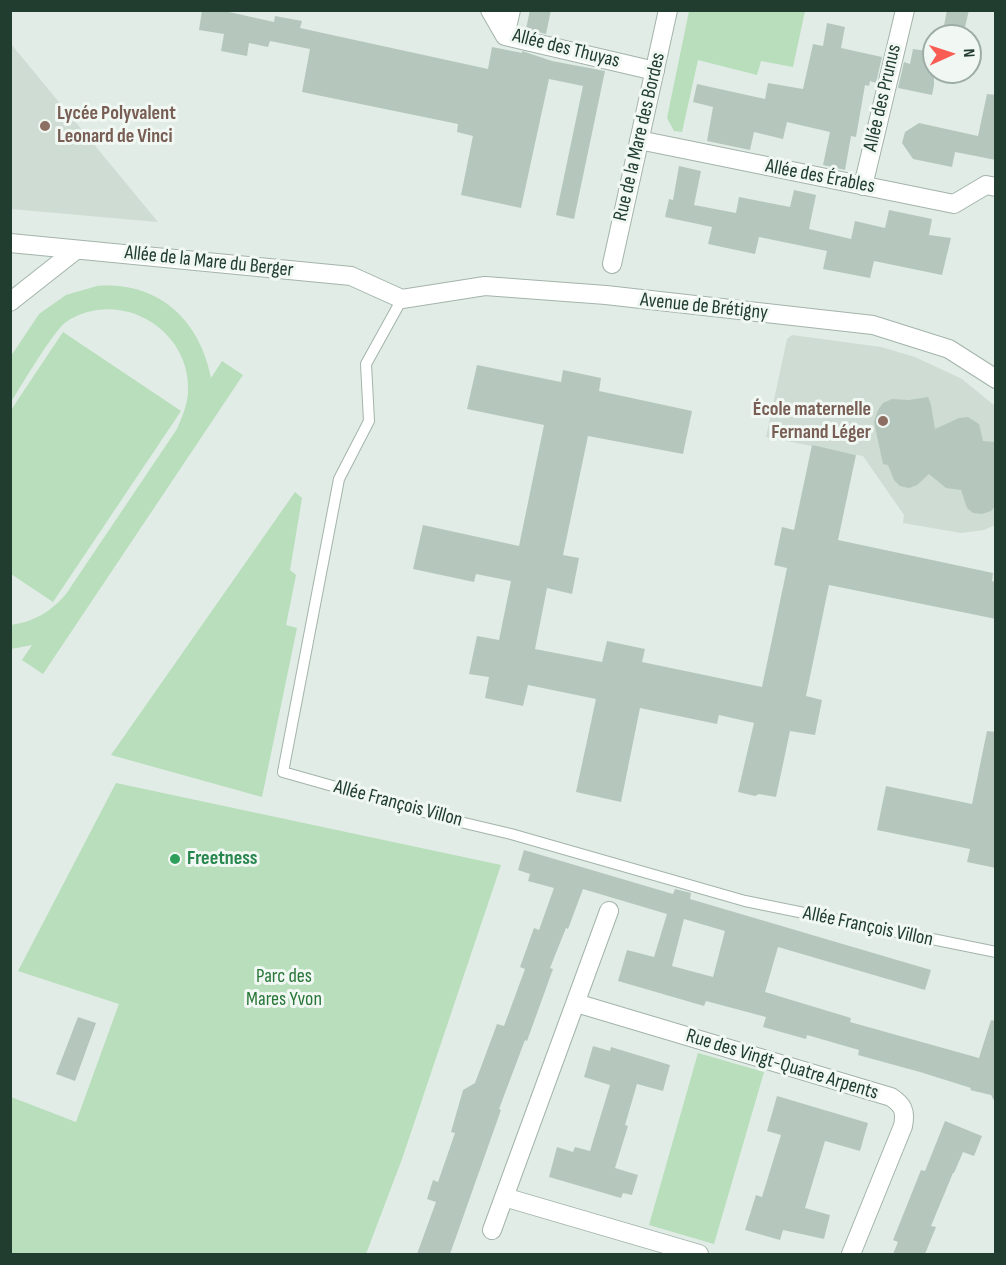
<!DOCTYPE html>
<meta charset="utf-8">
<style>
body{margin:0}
#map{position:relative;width:1006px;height:1265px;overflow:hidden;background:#e0ece5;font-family:"Sofia Sans Condensed",sans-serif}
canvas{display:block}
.frame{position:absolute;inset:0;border:12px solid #203d30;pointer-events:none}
.north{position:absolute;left:922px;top:24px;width:60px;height:60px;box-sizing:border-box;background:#f1f8f3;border:2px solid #9dada5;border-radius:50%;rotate:87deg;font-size:16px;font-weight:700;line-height:24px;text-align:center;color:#203d30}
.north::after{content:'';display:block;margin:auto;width:21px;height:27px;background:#f85c52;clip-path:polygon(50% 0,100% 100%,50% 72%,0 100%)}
</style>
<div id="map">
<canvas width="1006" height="1265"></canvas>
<div class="frame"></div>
<div class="north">N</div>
</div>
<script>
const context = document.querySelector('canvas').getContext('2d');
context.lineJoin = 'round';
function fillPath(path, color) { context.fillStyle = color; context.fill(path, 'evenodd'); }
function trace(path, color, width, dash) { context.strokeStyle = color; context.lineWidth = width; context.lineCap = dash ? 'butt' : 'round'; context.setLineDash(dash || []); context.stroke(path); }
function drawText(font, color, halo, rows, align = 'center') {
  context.font = font + ' "Sofia Sans Condensed",sans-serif'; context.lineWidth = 6; context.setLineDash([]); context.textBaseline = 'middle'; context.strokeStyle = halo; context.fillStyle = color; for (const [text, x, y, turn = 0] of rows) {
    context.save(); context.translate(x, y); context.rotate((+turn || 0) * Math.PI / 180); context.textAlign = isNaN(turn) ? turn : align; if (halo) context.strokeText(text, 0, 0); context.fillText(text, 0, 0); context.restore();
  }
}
fillPath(new Path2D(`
 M 10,44 L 11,44 L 158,222 L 11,209 Z
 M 792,335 L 881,347 L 915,357 L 962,379 L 995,406 L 995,525 L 984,530 L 961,533 L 903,523 L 904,515 L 863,456 L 766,437 L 787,339 Z`), '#cedcd3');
fillPath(new Path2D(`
 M 689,11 L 805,11 L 793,67 L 761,61 L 757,75 L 698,60 L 682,132 L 674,131 L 667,118 Z
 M 97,286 C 158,281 200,320 211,378 L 222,361 L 243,375 L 43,674 L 22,660 L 32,645 L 11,649 L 11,625 C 33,622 51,612 66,594 L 177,429 C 182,417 187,406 188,393 C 192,329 119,287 66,322 C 54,330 21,386 11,402 L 11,356 L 39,314 L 66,295 Z
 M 63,332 L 181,411 L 53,602 L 11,574 L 11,410 Z
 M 295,492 L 302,498 L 290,570 L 296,575 L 286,625 L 297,628 L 262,797 L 111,755 Z
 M 116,783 L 501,865 L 402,1159 L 366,1254 L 11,1254 L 11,1097 L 76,1122 L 119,1004 L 18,971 Z
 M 698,1053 L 764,1072 L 714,1244 L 649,1225 Z`), '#b8debb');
fillPath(new Path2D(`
 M 202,10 L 220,10 L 274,22 L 275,16 L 302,21 L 300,28 L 488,69 L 492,47 L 522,53 L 522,51 L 552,61 L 605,71 L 574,219 L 556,215 L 583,86 L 549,79 L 521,208 L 498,203 L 461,195 L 473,136 L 457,132 L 458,124 L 302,92 L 310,49 L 270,41 L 268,47 L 249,43 L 247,56 L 221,51 L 224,34 L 199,30 Z
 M 530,10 L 551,10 L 546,34 L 526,29 Z
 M 947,10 L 969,10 L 963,36 L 942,36 Z
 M 827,23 L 845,27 L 841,48 L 882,57 L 876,83 L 870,81 L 869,86 L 865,85 L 856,137 L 851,136 L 845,170 L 823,165 L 830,132 L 787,122 L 783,139 L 754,132 L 750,150 L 707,141 L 713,107 L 693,102 L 697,84 L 765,99 L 768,83 L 803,89 L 813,44 L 823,46 Z
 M 913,49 L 934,52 L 934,85 L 932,95 L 898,88 L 904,62 L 910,64 Z
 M 987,94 L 996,95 L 996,160 L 955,152 L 952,167 L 913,159 L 902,143 L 905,132 L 919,123 L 978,136 Z
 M 679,166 L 701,171 L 694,205 L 736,213 L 739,197 L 790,207 L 794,190 L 816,195 L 809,229 L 851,239 L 855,221 L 885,228 L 889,210 L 932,219 L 929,235 L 951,238 L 942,275 L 874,261 L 870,278 L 823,269 L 827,251 L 759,237 L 755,254 L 708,244 L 712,227 L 665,217 L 669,199 L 673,200 Z
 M 477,365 L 561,382 L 563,370 L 601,378 L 599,391 L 692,411 L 683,454 L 588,436 L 563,555 L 579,558 L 572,594 L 547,588 L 535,649 L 602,662 L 607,641 L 645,649 L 642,662 L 762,687 L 787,568 L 774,565 L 782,527 L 794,530 L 812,445 L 856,455 L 838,540 L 993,573 L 992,581 L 996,582 L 996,619 L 829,585 L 806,696 L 822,700 L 815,735 L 790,731 L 776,797 L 759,794 L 755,796 L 738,792 L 754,723 L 719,715 L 717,724 L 640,708 L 621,802 L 576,792 L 596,699 L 528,685 L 523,706 L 485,698 L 489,677 L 469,674 L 477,636 L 499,640 L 511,581 L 476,574 L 474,582 L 413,569 L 423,525 L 519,546 L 544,425 L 467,409 Z
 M 928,397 L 931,405 L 935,429 L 959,418 L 968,417 L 979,424 L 983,441 L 996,442 L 996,505 L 991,511 L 982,514 L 973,513 L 967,508 L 961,490 L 946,488 L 929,474 L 917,485 L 909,488 L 900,486 L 894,480 L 888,465 L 883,464 L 874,422 L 878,410 L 883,403 L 892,399 L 909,400 Z
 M 987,731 L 996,732 L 996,868 L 967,862 L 970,849 L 877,830 L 886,786 L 972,804 Z
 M 524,850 L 673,894 L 675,889 L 691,893 L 690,899 L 931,970 L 925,990 L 778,947 L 765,992 L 851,1018 L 850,1022 L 979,1058 L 991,1020 L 996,1021 L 996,1104 L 991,1095 L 970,1090 L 971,1088 L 920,1072 L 858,1055 L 859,1050 L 807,1035 L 806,1039 L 763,1027 L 766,1017 L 706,1001 L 704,1006 L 618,981 L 627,950 L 654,957 L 667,914 L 583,889 L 568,929 L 566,928 L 550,968 L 553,969 L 527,1041 L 525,1040 L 499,1109 L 501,1110 L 450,1254 L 417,1254 L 436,1202 L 427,1199 L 433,1180 L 438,1182 L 455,1133 L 451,1132 L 463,1090 L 475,1083 L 497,1024 L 504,1026 L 525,969 L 520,967 L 534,928 L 539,930 L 554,888 L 528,881 L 530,874 L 518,870 ZM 684,919 L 725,931 L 713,977 L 672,966 Z
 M 78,1017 L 96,1023 L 75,1081 L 56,1074 Z
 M 593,1046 L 610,1051 L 611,1047 L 670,1065 L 663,1091 L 637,1084 L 625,1125 L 628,1126 L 615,1168 L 638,1175 L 632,1195 L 623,1193 L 621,1198 L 549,1177 L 557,1147 L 573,1152 L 575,1147 L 590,1151 L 610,1085 L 584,1077 Z
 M 777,1096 L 868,1123 L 860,1151 L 825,1141 L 805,1208 L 830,1215 L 824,1239 L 783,1230 L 780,1240 L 745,1230 L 756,1195 L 762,1197 L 781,1135 L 767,1131 Z
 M 945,1121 L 982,1136 L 974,1156 L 963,1152 L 954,1173 L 953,1173 L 931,1226 L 936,1227 L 925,1254 L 893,1254 L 898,1242 L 893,1240 L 921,1170 L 925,1171 Z`), '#b5c7bd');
const lane = new Path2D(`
 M 402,299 L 366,364 L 369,421 L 339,479 L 283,772 L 456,821 L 511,834 L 745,901 L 996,952`);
const street = new Path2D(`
 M 490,10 L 505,36 L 655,71
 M 505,36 L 511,10
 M 639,140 L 954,204 L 986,185 L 996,187
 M 863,186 L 905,10
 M 10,243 L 351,276 L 402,299 L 485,286 L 606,295 L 873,325 L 949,349 L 996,379
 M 612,264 L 668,10
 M 10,302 L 76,250
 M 576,1003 L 891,1097 C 903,1105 906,1111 903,1126 L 851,1254
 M 504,1197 L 699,1254
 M 492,1230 L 609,911`);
trace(lane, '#a3b4ab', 12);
trace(street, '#a3b4ab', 20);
trace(lane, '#fff', 10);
trace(street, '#fff', 18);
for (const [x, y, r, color] of [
 [45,126,6,"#8d6e63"],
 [883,421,6,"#8d6e63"],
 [175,859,6,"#2e9e5b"]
]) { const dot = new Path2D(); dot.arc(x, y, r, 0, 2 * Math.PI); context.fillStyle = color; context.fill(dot); trace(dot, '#f1f8f3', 2); }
drawText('20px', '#203d30', '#f1f8f3', [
 ["Allée des Thuyas",566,49,14],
 ["Allée des Prunus",883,98,-77],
 ["Rue de la Mare des Bordes",640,137,-77],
 ["Allée des Érables",820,177,11],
 ["Allée de la Mare du Berger",209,262,6],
 ["Avenue de Brétigny",704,307,6],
 ["Allée François Villon",398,804,15],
 ["Allée François Villon",868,927,12],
 ["Rue des Vingt-Quatre Arpents",782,1065,17]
]);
drawText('bold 20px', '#785e54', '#f1f8f3', [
 ["Lycée Polyvalent",57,114],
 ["Leonard de Vinci",57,137],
 ["École maternelle",871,410,"right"],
 ["Fernand Léger",871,433,"right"]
], 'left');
drawText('bold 20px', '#27864d', '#f1f8f3', [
 ["Freetness",187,859]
], 'left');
drawText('20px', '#287638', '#f1f8f3', [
 ["Parc des",284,977],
 ["Mares Yvon",284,1000]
]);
</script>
